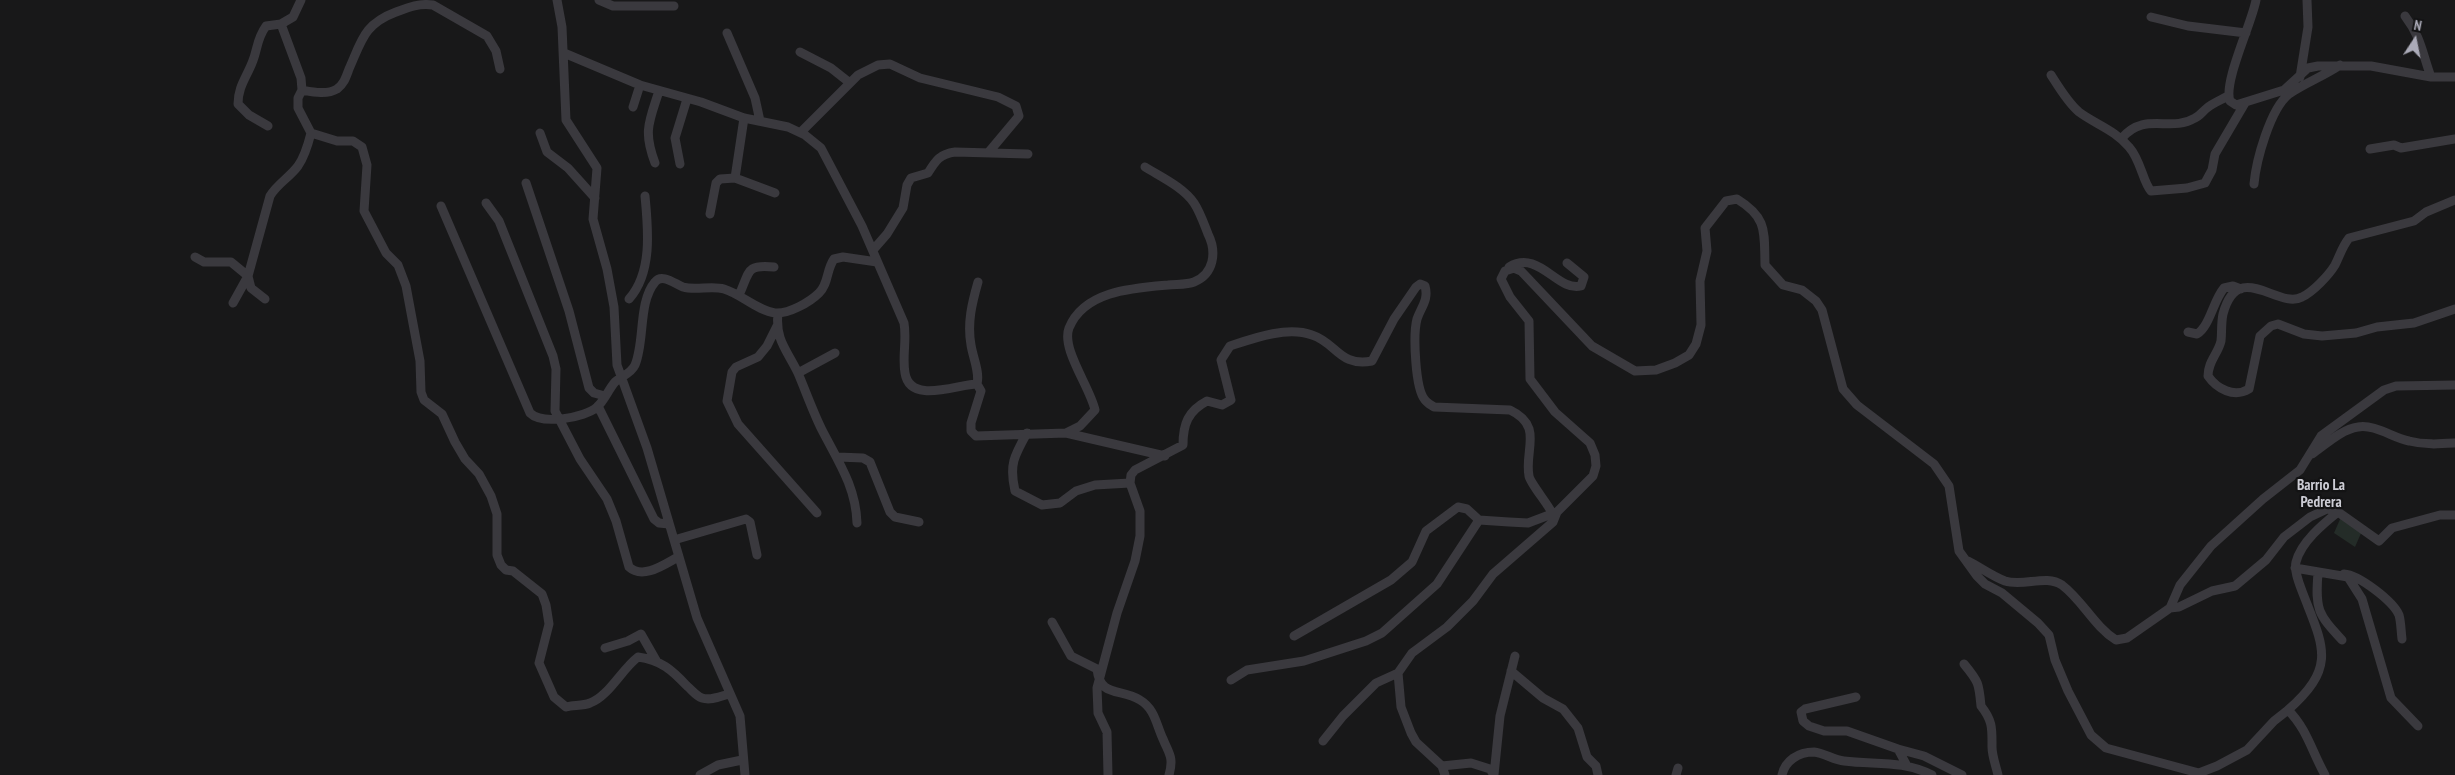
<!DOCTYPE html>
<style>
body{margin:0}
#map{position:relative;width:2455px;height:775px;overflow:hidden;background:#181819;font-family:"PT Sans Narrow",sans-serif}
canvas{display:block}
.north{position:absolute;left:2390px;top:15px;width:50px;height:50px;-webkit-text-stroke:4px #131314;paint-order:stroke;rotate:11deg;font-size:14px;font-weight:700;line-height:20px;text-align:center;color:#ababb8}
.north::after{content:'';display:block;margin:auto;width:18px;height:22px;background:#ababb8;clip-path:polygon(50% 0,100% 100%,50% 72%,0 100%)}
</style>
<div id="map">
<canvas width="2455" height="775"></canvas>
<div class="north">N</div>
</div>
<script>
const context = document.querySelector('canvas').getContext('2d');
context.lineJoin = 'round';
function fillPath(path, color) { context.fillStyle = color; context.fill(path, 'evenodd'); }
function trace(path, color, width, dash) { context.strokeStyle = color; context.lineWidth = width; context.lineCap = dash ? 'butt' : 'round'; context.setLineDash(dash || []); context.stroke(path); }
function drawText(font, color, halo, rows, align = 'center') {
  context.font = font + ' "PT Sans Narrow",sans-serif'; context.lineWidth = 4.5; context.setLineDash([]); context.textBaseline = 'middle'; context.strokeStyle = halo; context.fillStyle = color; for (const [text, x, y, turn = 0] of rows) {
    context.save(); context.translate(x, y); context.rotate((+turn || 0) * Math.PI / 180); context.textAlign = isNaN(turn) ? turn : align; if (halo) context.strokeText(text, 0, 0); context.fillText(text, 0, 0); context.restore();
  }
}
fillPath(new Path2D(`
 M 2341,517 L 2362,531 L 2355,547 L 2334,533 Z`), '#242c28');
trace(new Path2D(`
 M 301,0 L 293,17 L 281,24 L 301,78 L 302,90 L 298,98 L 298,108 L 311,133 L 337,141 L 353,141 L 362,147 L 367,165 L 364,211 L 386,253 L 398,265 L 406,286 L 420,361 L 421,392 L 424,400 L 442,414 L 455,442 L 465,459 L 479,474 L 491,496 L 497,514 L 497,555 L 501,565 L 506,570 L 513,571 L 542,594 L 546,605 L 549,624 L 539,663 L 554,697 L 566,707 C 573,705 583,706 590,703 C 608,697 622,669 638,657 C 661,660 672,670 687,686 C 692,690 696,696 702,698 C 711,701 721,696 729,694
 M 557,0 L 562,27 L 566,120 L 597,168 L 593,219 L 607,269 L 614,307 L 617,365 L 647,448 L 697,618 L 740,716 L 745,775
 M 599,0 L 613,6 L 674,6
 M 2256,0 C 2252,23 2223,82 2230,101 L 2236,105 L 2284,90 L 2308,68 L 2318,66 L 2371,66 L 2431,77 L 2455,77
 M 2405,16 C 2421,37 2422,52 2431,77
 M 2151,17 L 2188,26 L 2246,33
 M 727,33 L 755,98 L 760,121
 M 800,52 L 831,68 L 850,83
 M 564,53 L 640,85 L 701,102 L 744,118 L 788,127 L 805,135 L 821,148 L 862,226 L 904,323 C 907,340 902,357 905,373 C 910,405 958,384 977,384 L 981,391 L 971,423 L 971,431 L 976,436 L 1066,433 L 1165,456
 M 2051,75 C 2058,86 2068,103 2079,112 C 2095,124 2115,130 2129,147 C 2141,160 2143,183 2151,191 L 2187,188 L 2205,183 L 2212,170 L 2215,154 L 2245,103
 M 2300,77 L 2308,27 L 2307,0
 M 302,90 C 313,92 327,95 337,89 C 344,84 346,77 349,69 C 362,40 364,24 396,12 C 409,7 419,3 433,5 L 487,36 L 496,51 L 500,69
 M 633,107 L 640,85
 M 268,126 L 249,115 L 238,104 C 238,87 246,78 252,63 C 258,49 256,40 266,26 L 281,24
 M 801,132 L 858,75 L 878,65 L 890,64 L 920,78 L 998,97 L 1016,106 L 1019,116 L 988,153
 M 540,133 L 547,152 L 568,168 L 595,198
 M 2122,138 C 2145,111 2170,133 2195,118 C 2200,116 2203,111 2207,108 C 2213,103 2221,100 2228,96
 M 2370,149 L 2394,145 L 2401,148 L 2455,139
 M 655,163 C 643,131 649,122 659,91
 M 680,164 L 675,138 L 687,99
 M 735,178 L 744,118
 M 526,183 L 569,311 L 589,388 L 594,393 L 605,396
 M 2254,184 C 2256,161 2270,109 2289,94 C 2305,83 2324,76 2340,65
 M 2455,200 L 2426,212 L 2414,221 L 2349,238 C 2342,247 2340,255 2335,265 C 2329,275 2313,292 2302,297 C 2278,310 2238,258 2223,314 C 2221,323 2222,332 2221,341 C 2218,354 2208,361 2208,376 C 2217,389 2234,398 2249,389 L 2260,336 L 2271,326 L 2278,324 L 2304,334 L 2322,336 L 2356,333 L 2377,327 L 2414,323 L 2455,309
 M 486,203 L 499,221 L 553,356 L 556,369 L 555,411 L 580,459 L 607,499 L 616,521 L 629,567 C 643,580 665,564 678,557
 M 441,206 L 530,413 C 542,425 585,418 597,407 C 605,400 608,390 615,382 C 621,376 631,374 635,365 C 645,342 638,302 655,282 C 662,273 675,284 683,287 C 696,291 711,285 724,289 C 741,294 758,311 775,313 C 789,314 810,302 819,293 C 829,283 826,270 834,259 L 843,257 L 877,262
 M 710,214 L 716,183 L 720,179 L 735,178 L 775,193
 M 873,250 L 887,234 L 903,208 L 907,185 L 911,178 L 928,173 C 936,160 940,154 955,152 L 1028,154
 M 195,257 L 204,262 L 231,262 L 248,276 L 251,288 L 265,299
 M 1509,267 C 1539,249 1557,292 1581,286 L 1584,277 L 1567,263
 M 739,295 C 750,272 745,264 774,267
 M 629,299 C 653,272 648,228 645,196
 M 233,303 L 248,276 L 270,196 C 277,184 289,178 298,166 C 305,156 308,145 311,133
 M 778,313 C 775,340 787,350 798,373 C 806,392 813,412 822,430 C 838,461 856,487 857,523
 M 777,326 L 767,346 L 758,357 L 736,367 L 732,372 L 727,401 L 738,424 L 817,513
 M 2188,332 L 2197,334 C 2210,326 2213,301 2224,288 L 2233,286 L 2241,289
 M 798,373 L 835,353
 M 977,384 C 980,372 973,358 971,345 C 967,323 972,303 978,282
 M 598,406 L 654,519 L 659,523 L 669,524
 M 1027,433 C 1014,456 1009,465 1015,491 L 1042,505 L 1060,503 L 1076,491 L 1095,485 L 1130,483
 M 1066,433 L 1080,426 L 1095,410 C 1090,387 1061,349 1069,328 C 1084,291 1132,288 1168,285 C 1176,284 1187,285 1194,282 C 1214,274 1217,252 1208,234 C 1204,224 1200,212 1194,203 C 1183,187 1161,177 1145,167
 M 2312,454 C 2325,445 2342,429 2358,427 C 2375,424 2393,438 2409,441 C 2425,445 2439,444 2455,443
 M 838,457 L 863,458 L 870,462 L 890,512 L 895,517 L 919,522
 M 2338,512 L 2379,541 L 2392,528 L 2440,515 L 2455,515
 M 674,540 L 746,519 L 750,522 L 757,555
 M 1968,561 C 1980,567 1992,576 2005,581 C 2024,587 2046,574 2062,585 C 2083,601 2094,626 2116,640 L 2127,638 L 2170,608 L 2180,585 L 2211,546 L 2263,499 L 2300,470 L 2321,436 L 2384,390 L 2396,386 L 2455,385
 M 2295,568 L 2348,577 L 2362,599 L 2391,698 L 2418,726
 M 2318,573 C 2315,610 2318,614 2342,640
 M 2344,574 C 2359,575 2393,601 2399,615 C 2401,622 2401,631 2402,639
 M 2170,608 L 2179,607 L 2212,591 L 2235,586 L 2266,560 L 2284,537 L 2310,517 L 2327,509 L 2338,512 C 2323,524 2301,542 2296,562 C 2294,571 2299,583 2302,591 C 2323,646 2338,666 2288,710
 M 1052,622 L 1071,656 L 1097,669 C 1100,698 1121,688 1140,700 C 1155,709 1156,724 1163,739 C 1169,754 1174,757 1169,775
 M 1294,636 L 1391,580 L 1412,562 L 1426,531 L 1458,507 L 1467,509 L 1479,520 L 1509,522 L 1528,523 L 1557,512
 M 605,648 L 628,641 L 641,634 L 657,662
 M 1964,664 C 1979,682 1979,684 1981,706 C 1993,721 1992,729 1992,747 C 1992,756 1996,766 1998,775
 M 1511,671 L 1543,698 L 1563,709 L 1578,728 L 1587,757 L 1596,766 L 1598,775
 M 1231,680 L 1247,670 L 1304,661 L 1366,641 L 1382,633 L 1437,584 L 1479,520
 M 1856,697 L 1805,709 L 1801,712 L 1803,721 L 1809,726 L 1824,731 L 1847,731 L 1898,749 L 1906,764
 M 1323,741 L 1343,716 L 1376,683 L 1398,673
 M 1898,749 L 1924,756 L 1962,775
 M 1442,766 L 1471,763 L 1490,769 L 1494,775
 M 700,775 L 718,765 L 742,760
 M 1108,775 L 1107,732 L 1098,713 L 1097,688 L 1117,613 L 1135,561 L 1140,536 L 1140,511 L 1130,483 L 1131,475 L 1135,470 L 1183,445 C 1183,424 1188,411 1207,401 L 1222,405 L 1231,400 L 1221,360 L 1230,346 C 1254,338 1287,326 1312,335 C 1337,343 1339,367 1372,361 L 1394,319 L 1416,287 L 1420,284 L 1425,286 C 1429,300 1421,307 1417,319 C 1413,334 1415,389 1425,400 C 1427,403 1431,405 1434,407 L 1510,410 C 1544,426 1524,450 1529,476 C 1530,483 1548,504 1552,513
 M 1445,775 L 1442,766 L 1416,742 L 1411,733 L 1401,707 L 1398,673 L 1412,653 L 1447,627 L 1473,601 L 1493,574 L 1553,522 L 1557,512 L 1593,476 L 1596,466 L 1595,455 L 1590,443 L 1555,412 L 1530,379 L 1529,321 L 1510,297 L 1501,279 L 1505,271 L 1514,268 L 1521,271 L 1592,346 L 1635,371 L 1656,370 L 1675,363 L 1689,355 L 1696,344 L 1701,325 L 1700,281 L 1707,251 L 1705,228 L 1726,201 L 1737,199 C 1768,218 1764,232 1765,265 L 1783,285 L 1802,290 L 1816,301 L 1822,310 L 1843,389 L 1857,405 L 1934,464 L 1949,486 L 1959,551 L 1977,576 L 1985,584 L 2002,593 L 2038,623 L 2049,635 L 2055,660 L 2068,691 L 2091,735 L 2106,748 L 2199,773 L 2217,766 L 2247,750 L 2274,721 L 2288,710 C 2307,729 2312,752 2325,775
 M 1494,775 L 1500,716 L 1515,656
 M 1676,775 L 1678,768
 M 1782,775 C 1785,761 1798,752 1814,752 C 1824,753 1834,760 1844,761 C 1875,765 1903,760 1932,775`), '#3a393e', 9);
drawText('bold 15px', '#ccccd4', '#131314', [
 ["Barrio La",2321,486],
 ["Pedrera",2321,503]
]);
</script>
